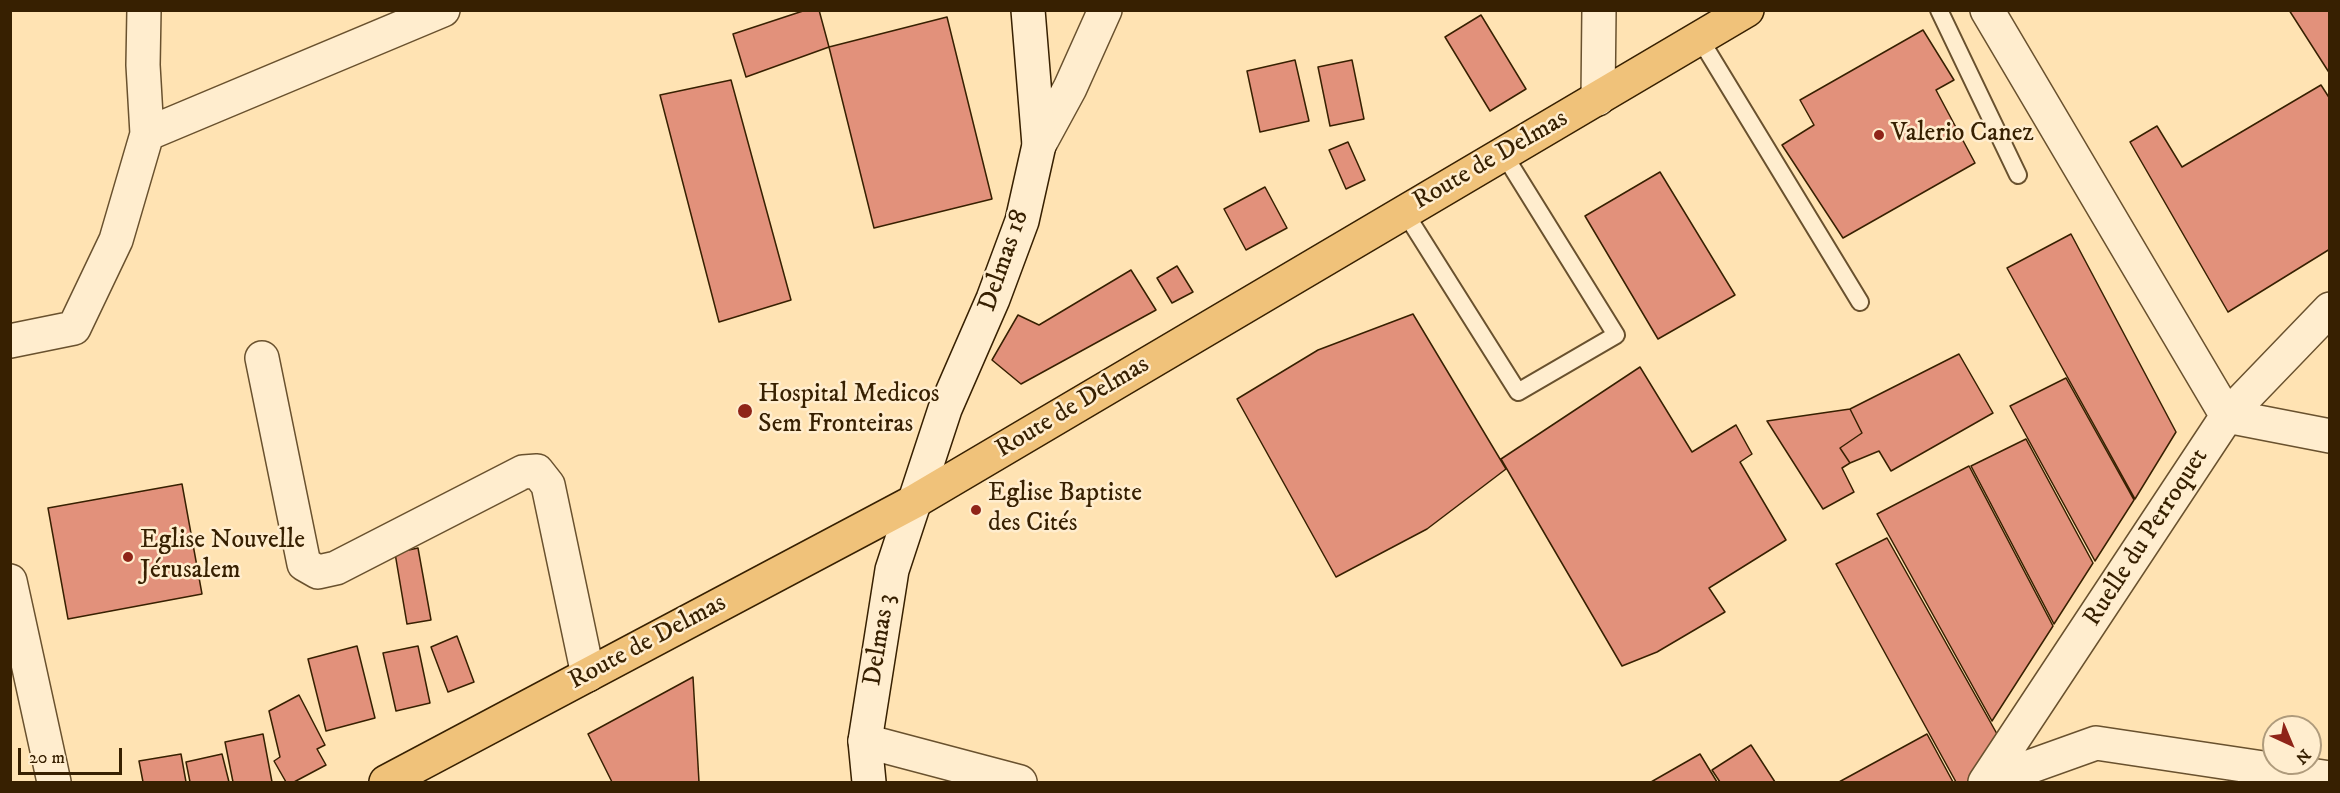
<!DOCTYPE html>
<meta charset="utf-8">
<style>
body{margin:0}
#map{position:relative;width:2340px;height:793px;overflow:hidden;background:#ffe3b3;font-family:"IM FELL DW Pica",serif}
canvas{display:block}
.frame{position:absolute;inset:0;border:12px solid #372001;pointer-events:none}
.north{position:absolute;left:2262px;top:715px;width:60px;height:60px;box-sizing:border-box;background:#ffedce;border:2px solid #af9b7c;border-radius:50%;rotate:136deg;font-size:16px;font-weight:700;line-height:24px;text-align:center;color:#372001}
.north::after{content:'';display:block;margin:auto;width:21px;height:27px;background:#8f2418;clip-path:polygon(50% 0,100% 100%,50% 72%,0 100%)}
.scale{position:absolute;left:18px;top:748px;width:104px;height:27px;box-sizing:border-box;border:3px solid #372001;border-top:0;padding-left:8px;font-size:18px;line-height:21px;white-space:nowrap;color:#372001;-webkit-text-stroke:4px #ffedce;paint-order:stroke}
</style>
<div id="map">
<canvas width="2340" height="793"></canvas>
<div class="frame"></div>
<div class="north">N</div>
<div class="scale">20 m</div>
</div>
<script>
const context = document.querySelector('canvas').getContext('2d');
context.lineJoin = 'round';
function fillPath(path, color) { context.fillStyle = color; context.fill(path, 'evenodd'); }
function trace(path, color, width, dash) { context.strokeStyle = color; context.lineWidth = width; context.lineCap = dash ? 'butt' : 'round'; context.setLineDash(dash || []); context.stroke(path); }
function drawText(font, color, halo, rows, align = 'center') {
  context.font = font + ' "IM FELL DW Pica",serif'; context.lineWidth = 5; context.setLineDash([]); context.textBaseline = 'middle'; context.strokeStyle = halo; context.fillStyle = color; for (const [text, x, y, turn = 0] of rows) {
    context.save(); context.translate(x, y); context.rotate((+turn || 0) * Math.PI / 180); context.textAlign = isNaN(turn) ? turn : align; if (halo) context.strokeText(text, 0, 0); context.fillText(text, 0, 0); context.restore();
  }
}
const building = new Path2D(`
 M 806,10 L 819,10 L 829,47 L 746,77 L 733,34 Z
 M 2289,10 L 2330,10 L 2330,74 Z
 M 1481,15 L 1526,89 L 1490,111 L 1445,37 Z
 M 947,17 L 992,199 L 874,228 L 829,47 Z
 M 1923,30 L 1954,80 L 1936,90 L 1975,163 L 1843,238 L 1782,145 L 1814,125 L 1800,100 Z
 M 1295,60 L 1309,121 L 1260,132 L 1247,71 Z
 M 1352,60 L 1364,119 L 1330,126 L 1318,67 Z
 M 731,80 L 791,300 L 719,322 L 660,95 Z
 M 2321,85 L 2330,99 L 2330,249 L 2228,312 L 2130,142 L 2157,126 L 2182,167 Z
 M 1348,142 L 1365,180 L 1346,189 L 1329,150 Z
 M 1660,172 L 1735,295 L 1658,339 L 1585,216 Z
 M 1265,187 L 1287,228 L 1246,250 L 1224,209 Z
 M 2071,234 L 2176,432 L 2135,499 L 2007,268 Z
 M 1177,266 L 1193,292 L 1172,303 L 1157,278 Z
 M 1131,270 L 1156,310 L 1021,384 L 992,360 L 1018,315 L 1039,325 Z
 M 1413,314 L 1506,469 L 1427,529 L 1336,577 L 1237,399 L 1318,350 Z
 M 1959,354 L 1993,413 L 1891,471 L 1879,451 L 1850,463 L 1840,448 L 1862,433 L 1850,409 Z
 M 1640,367 L 1692,452 L 1736,425 L 1752,454 L 1740,462 L 1786,540 L 1709,588 L 1725,612 L 1657,652 L 1622,666 L 1501,459 Z
 M 2066,378 L 2134,500 L 2095,561 L 2010,406 Z
 M 1850,409 L 1862,433 L 1840,448 L 1850,463 L 1842,468 L 1854,492 L 1823,509 L 1767,421 Z
 M 2026,439 L 2093,563 L 2054,624 L 1971,466 Z
 M 1969,466 L 2053,626 L 1992,721 L 1877,514 Z
 M 182,484 L 202,594 L 68,619 L 48,508 Z
 M 1887,538 L 2001,741 L 1969,782 L 1956,782 L 1836,564 Z
 M 418,548 L 431,620 L 407,624 L 395,553 Z
 M 457,636 L 474,682 L 448,692 L 431,647 Z
 M 357,646 L 375,718 L 326,731 L 308,659 Z
 M 418,646 L 430,703 L 396,711 L 383,653 Z
 M 693,677 L 699,782 L 612,782 L 588,734 Z
 M 299,695 L 325,745 L 317,749 L 326,765 L 294,782 L 286,782 L 274,761 L 280,757 L 269,711 Z
 M 263,734 L 272,782 L 233,782 L 225,742 Z
 M 1927,734 L 1953,782 L 1839,782 Z
 M 1751,745 L 1775,782 L 1720,782 L 1712,770 Z
 M 181,754 L 186,782 L 143,782 L 139,761 Z
 M 222,754 L 229,782 L 190,782 L 186,762 Z
 M 1700,754 L 1717,782 L 1651,782 Z`);
fillPath(building, '#e2917b');
trace(building, '#372001', 1.5);
const lane = new Path2D(`
 M 1939,10 L 2018,175
 M 1700,39 L 1860,302
 M 1404,211 L 1518,392 L 1616,335 L 1503,153`);
const street = new Path2D(`
 M 1987,10 L 2227,416 L 2330,436
 M 1598,99 L 1599,10
 M 147,134 L 443,10
 M 1039,145 L 1070,88 L 1105,10
 M 10,341 L 74,328 L 116,240 L 147,134 L 143,65 L 144,10
 M 262,358 L 304,564 L 318,572 L 336,568 L 523,472 L 537,471 L 548,485 L 588,675
 M 10,581 L 54,782
 M 865,741 L 1020,782
 M 1985,782 L 2227,416 L 2330,309
 M 1987,782 L 2096,743 L 2330,778`);
const secondary = new Path2D(`
 M 869,782 L 865,741 L 892,570 L 945,409 L 993,299 L 1022,221 L 1039,145 L 1028,10`);
const primary = new Path2D(`
 M 386,782 L 917,500 L 1747,10`);
trace(lane, '#69512e', 20);
trace(street, '#69512e', 36);
trace(secondary, '#372001', 36);
trace(primary, '#372001', 36);
trace(lane, '#ffedce', 16);
trace(street, '#ffedce', 33);
trace(secondary, '#ffedce', 33);
trace(primary, '#f0c27a', 33);
for (const [x, y, r, color] of [
 [1879,135,6,"#8f2418"],
 [745,411,8,"#8f2418"],
 [976,510,6,"#8f2418"],
 [128,557,6,"#8f2418"]
]) { const dot = new Path2D(); dot.arc(x, y, r, 0, 2 * Math.PI); context.fillStyle = color; context.fill(dot); trace(dot, '#ffedce', 2); }
drawText('26px', '#372001', '#ffedce', [
 ["Valerio Canez",1891,135],
 ["Hospital Medicos",758,396],
 ["Sem Fronteiras",758,426],
 ["Eglise Baptiste",988,495],
 ["des Cités",988,525],
 ["Eglise Nouvelle",140,542],
 ["Jérusalem",140,572]
], 'left');
drawText('26px', '#372001', '#ffedce', [
 ["Route de Delmas",1491,161,-30],
 ["Delmas 18",1005,261,-71],
 ["Route de Delmas",1073,408,-31],
 ["Ruelle du Perroquet",2147,538,-57],
 ["Delmas 3",881,640,-81],
 ["Route de Delmas",648,643,-28]
]);
</script>
